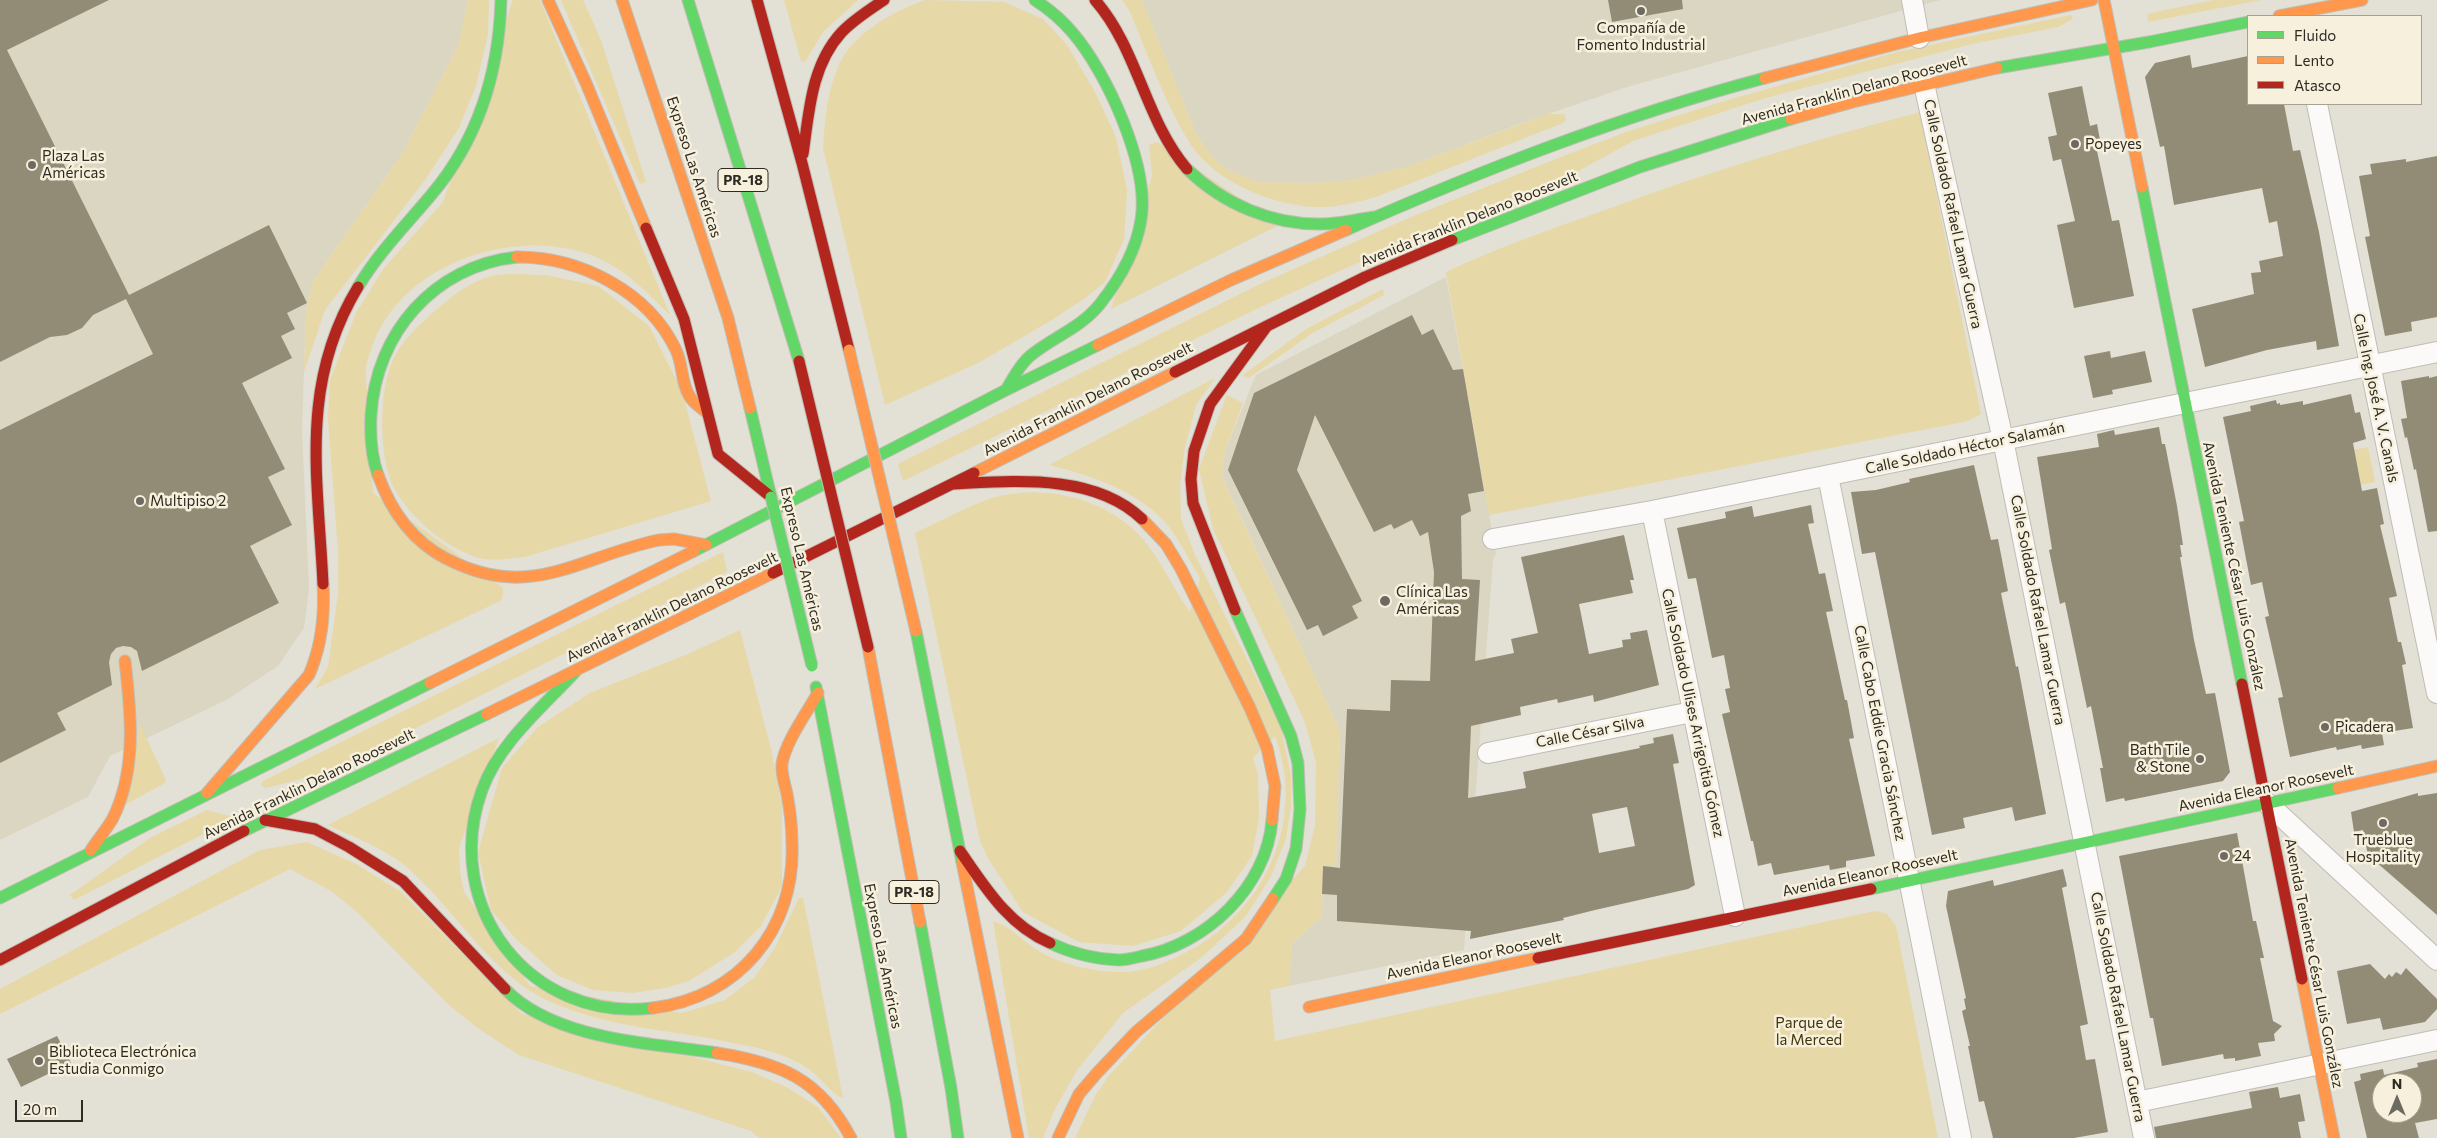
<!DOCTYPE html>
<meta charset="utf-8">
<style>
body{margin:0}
#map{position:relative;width:2437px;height:1138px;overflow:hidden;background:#e3e0d5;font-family:Commissioner,sans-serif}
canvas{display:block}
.legend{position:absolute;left:2247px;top:15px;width:175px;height:90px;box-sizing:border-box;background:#f6f0dc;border:1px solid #a6a192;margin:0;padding:6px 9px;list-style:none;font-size:15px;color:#2e2b24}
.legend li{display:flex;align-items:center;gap:10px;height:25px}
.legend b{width:25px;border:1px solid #a6a192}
.north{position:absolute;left:2372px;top:1073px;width:50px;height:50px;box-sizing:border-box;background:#f6f0dc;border:1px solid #a6a192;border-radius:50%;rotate:0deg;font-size:14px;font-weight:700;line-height:20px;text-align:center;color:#2e2b24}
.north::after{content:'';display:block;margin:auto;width:18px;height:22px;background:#6d6a62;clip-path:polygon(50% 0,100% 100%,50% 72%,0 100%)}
.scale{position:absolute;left:15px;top:1100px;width:68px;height:22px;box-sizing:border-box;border:2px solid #2e2b24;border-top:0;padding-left:6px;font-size:15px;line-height:18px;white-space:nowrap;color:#2e2b24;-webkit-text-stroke:4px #f6f0dc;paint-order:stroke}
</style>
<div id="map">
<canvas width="2437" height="1138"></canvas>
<ul class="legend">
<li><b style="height:6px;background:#63d668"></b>Fluido</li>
<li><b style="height:6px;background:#ff974d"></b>Lento</li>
<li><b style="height:6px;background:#b3261e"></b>Atasco</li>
</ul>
<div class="north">N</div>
<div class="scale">20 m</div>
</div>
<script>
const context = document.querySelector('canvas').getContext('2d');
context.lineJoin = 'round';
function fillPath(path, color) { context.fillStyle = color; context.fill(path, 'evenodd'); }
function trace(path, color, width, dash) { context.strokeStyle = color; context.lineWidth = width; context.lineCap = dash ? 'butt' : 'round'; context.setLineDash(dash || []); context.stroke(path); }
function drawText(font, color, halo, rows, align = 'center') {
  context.font = font + ' Commissioner,sans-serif'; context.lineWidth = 5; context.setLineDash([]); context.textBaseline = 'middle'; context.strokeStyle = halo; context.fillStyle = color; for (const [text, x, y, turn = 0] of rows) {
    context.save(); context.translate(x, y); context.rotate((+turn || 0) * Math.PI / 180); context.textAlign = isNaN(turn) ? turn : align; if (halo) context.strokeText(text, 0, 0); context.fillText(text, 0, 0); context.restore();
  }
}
fillPath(new Path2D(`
 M 0,0 L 468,0 L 459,44 L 402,154 L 313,281 L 306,311 L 302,429 L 309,589 L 304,628 L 278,666 L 228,699 L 110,756 L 88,797 L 0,840 Z
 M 1142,0 L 1940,0 L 1627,87 L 1519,124 L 1407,167 L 1353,180 L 1316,183 L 1258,182 L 1228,170 L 1214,159 L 1196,134 Z
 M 1446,277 L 1496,553 L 1493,560 L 1464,950 L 1289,986 L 1292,943 L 1322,917 L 1323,866 L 1336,866 L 1340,731 L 1222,476 L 1225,451 L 1256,375 Z`), '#dbd6c2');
fillPath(new Path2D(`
 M 468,0 L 489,0 L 488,34 L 476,86 L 459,128 L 425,180 L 325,310 L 304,372 L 306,311 L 313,281 L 402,154 L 459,44 Z
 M 513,0 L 540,0 L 670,315 C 645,290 620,264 585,253 C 511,229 407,263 375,339 C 372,347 367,359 366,368 C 365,380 368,393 368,406 C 370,435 371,464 373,493 L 503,588 L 503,596 L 500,601 L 315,689 L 328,667 L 338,594 L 338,551 L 328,418 L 330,380 L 356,313 L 384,268 L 443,202 Z
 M 561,0 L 583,0 L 601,40 L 646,182 L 640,184 Z
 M 784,0 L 858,0 L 823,32 L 805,62 L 801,61 Z
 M 926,0 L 1004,2 L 1043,19 L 1067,45 L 1094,90 L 1116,137 L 1127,190 L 1124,239 L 1105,282 L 1084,299 L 1050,321 L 980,362 L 885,405 L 823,148 C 825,120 827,91 839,65 C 852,34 895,10 926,0 Z
 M 1122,0 L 1142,0 L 1196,134 L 1214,159 L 1228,170 L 1258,182 L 1316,183 L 1353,180 L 1407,167 L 1547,114 L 1564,114 L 1566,119 L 1563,123 L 1376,197 C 1358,202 1340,207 1320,207 C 1276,207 1216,183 1191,145 C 1165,104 1148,54 1129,10 Z
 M 2213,0 L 2261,0 L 2148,22 L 2147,14 Z
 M 2071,15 L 2073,19 L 2058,27 L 1972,44 L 1762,99 L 1633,141 L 1571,175 L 1419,235 L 1267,304 L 903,481 L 898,464 L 1260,284 L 1411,217 L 1566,155 L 1629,131 L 1718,103 L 1897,52 Z
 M 1920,112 L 1981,414 L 1968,421 L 1489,515 L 1446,272 C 1497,248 1551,229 1605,210 C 1708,172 1814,140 1920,112 Z
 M 1157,142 L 1279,225 L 1111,309 L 1152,176 L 1149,145 Z
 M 546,275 L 598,286 L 649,326 L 682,391 L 711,501 L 525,557 C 510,558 491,562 476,557 C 444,546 412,519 395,490 C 378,459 378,387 395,356 C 404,338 420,324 435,311 C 452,296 470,281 493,276 C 509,272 529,275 546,275 Z
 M 1383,289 L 1384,295 L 1311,334 L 1250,377 L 1246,378 L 1243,375 L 1306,329 Z
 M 1215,378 L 1196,405 L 1185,447 L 1180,485 L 1181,519 L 1195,555 L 1281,728 L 1291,776 L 1291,806 L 1286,839 L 1270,878 L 1246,916 L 1202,957 L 1123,1013 L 1077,1070 L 1053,1113 L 1043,1138 L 1029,1138 L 993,921 C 1009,926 1021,939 1034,948 C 1060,965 1093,972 1124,972 C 1144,972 1168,962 1185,953 C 1264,913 1307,822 1275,736 L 1253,758 L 1258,774 L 1259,818 L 1252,856 L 1226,893 L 1181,931 L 1133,946 L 1079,942 L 1023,912 L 989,860 L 980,841 L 915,533 C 937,523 960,510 984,501 C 1034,482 1099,495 1137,533 C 1160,556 1171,586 1190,612 L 1200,578 C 1190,561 1181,543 1170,528 C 1141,491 1092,476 1049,465 Z
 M 1227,395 L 1243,403 L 1225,451 L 1222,477 L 1340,731 L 1336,866 L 1323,866 L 1322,917 L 1292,943 L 1289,986 L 1270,990 L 1275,1041 L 1875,911 L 1887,914 L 1896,926 L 1938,1138 L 1075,1138 L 1095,1096 L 1107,1078 L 1305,866 L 1315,826 L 1316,762 L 1305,723 L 1292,694 L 1213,529 L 1199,469 Z
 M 2368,447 L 2375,482 L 2309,496 L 2301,461 Z
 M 723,552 L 727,572 L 328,772 L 266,788 L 261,785 L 263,781 Z
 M 740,630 L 771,749 L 782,806 L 782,886 L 761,926 L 735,952 L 689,981 L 665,988 L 632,993 L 593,990 L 557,975 L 516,939 L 491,910 L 478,852 L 502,768 L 538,727 L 590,693 L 688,654 Z
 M 140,724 L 166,780 L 165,783 L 121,807 Z
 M 499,738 L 459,848 L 460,871 L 464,892 L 530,986 L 682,1013 L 725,1000 L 755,977 L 776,946 L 799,898 L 803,898 L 843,1098 L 838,1096 C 827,1087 817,1074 804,1066 C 782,1052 755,1047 729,1042 C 670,1030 608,1027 553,1003 C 492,977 458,913 410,870 C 387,849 356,838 328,825 Z
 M 207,810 L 233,817 L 227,822 L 74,900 L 70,895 L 150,838 Z
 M 307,842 L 356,864 L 401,892 L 522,1014 L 752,1072 L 786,1087 L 818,1107 L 841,1138 L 759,1138 L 751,1131 L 519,1055 L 479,1029 L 450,1006 L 356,911 L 331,891 L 290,869 L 0,1014 L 0,989 L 260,850 Z`), '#e7d8a8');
fillPath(new Path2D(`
 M 0,0 L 109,0 L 7,50 L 129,295 L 269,225 L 307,303 L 287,313 L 295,329 L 281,336 L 292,358 L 242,383 L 285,469 L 268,477 L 292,525 L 250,546 L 279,603 L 142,671 L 137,651 L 131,647 L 123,646 L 116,648 L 111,654 L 109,662 L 112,685 L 57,713 L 66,730 L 0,763 L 0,430 L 153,354 L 126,299 L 93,315 L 82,328 L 67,335 L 50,337 L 0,362 Z
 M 1608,0 L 1682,0 L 1683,9 L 1612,22 Z
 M 2190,55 L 2192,68 L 2248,56 L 2248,104 L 2284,104 L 2293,151 L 2300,150 L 2319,232 L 2339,346 L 2317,350 L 2316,341 L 2267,350 L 2205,367 L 2192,309 L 2254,294 L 2251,273 L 2261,272 L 2259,261 L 2283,256 L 2277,221 L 2269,223 L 2262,188 L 2174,205 L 2164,146 L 2160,147 L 2145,77 L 2155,63 Z
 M 2082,86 L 2090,126 L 2097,124 L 2102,150 L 2097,151 L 2112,221 L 2119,220 L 2134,296 L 2074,308 L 2057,225 L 2075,221 L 2061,159 L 2053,161 L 2048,137 L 2057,135 L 2048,93 Z
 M 2437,156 L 2437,317 L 2411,322 L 2412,331 L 2385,336 L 2365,237 L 2370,236 L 2359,176 L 2372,174 L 2370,164 L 2406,159 L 2406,162 Z
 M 1412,315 L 1422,335 L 1433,329 L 1453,370 L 1463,369 L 1484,491 L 1468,494 L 1471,511 L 1461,516 L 1462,579 L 1480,580 L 1475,661 L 1514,653 L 1511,639 L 1538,633 L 1521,557 L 1624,535 L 1634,580 L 1630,580 L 1633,593 L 1579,604 L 1589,654 L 1623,647 L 1622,640 L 1631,639 L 1630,633 L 1647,630 L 1659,685 L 1594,702 L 1593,695 L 1558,703 L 1557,699 L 1520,707 L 1521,715 L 1471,726 L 1468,798 L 1526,788 L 1523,772 L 1640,748 L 1639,746 L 1654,743 L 1653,738 L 1673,734 L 1679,763 L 1673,764 L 1695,885 L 1688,889 L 1595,910 L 1563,918 L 1564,920 L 1470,939 L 1471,931 L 1337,921 L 1337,895 L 1322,894 L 1323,866 L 1340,868 L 1347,709 L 1390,711 L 1391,680 L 1430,681 L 1434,572 L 1428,532 L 1420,536 L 1412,520 L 1394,529 L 1391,524 L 1374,532 L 1315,415 L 1297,470 L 1362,601 L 1352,606 L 1358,618 L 1323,636 L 1318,625 L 1307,630 L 1228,470 L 1254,393 ZM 1627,807 L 1635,846 L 1599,853 L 1592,814 Z
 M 2110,351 L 2111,358 L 2145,351 L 2152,382 L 2112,390 L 2113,394 L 2093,398 L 2084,356 Z
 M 2429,376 L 2429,378 L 2437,376 L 2437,531 L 2428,532 L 2416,469 L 2414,470 L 2407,437 L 2405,438 L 2401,419 L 2407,418 L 2401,381 Z
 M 2351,394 L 2355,413 L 2360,412 L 2366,439 L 2353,443 L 2362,491 L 2377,488 L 2384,524 L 2380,525 L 2397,596 L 2389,598 L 2398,642 L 2401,642 L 2406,664 L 2402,665 L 2413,728 L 2382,733 L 2384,745 L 2362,749 L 2361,745 L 2337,750 L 2336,747 L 2290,757 L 2278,698 L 2283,697 L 2265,617 L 2269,616 L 2262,582 L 2251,585 L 2239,522 L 2244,521 L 2223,417 L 2251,411 L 2250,406 L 2276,400 L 2277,404 L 2280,403 L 2280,405 L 2303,401 L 2303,405 Z
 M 2159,427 L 2162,444 L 2165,444 L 2177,506 L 2183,545 L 2180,545 L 2182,557 L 2180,557 L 2194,640 L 2206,694 L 2215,693 L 2230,772 L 2223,781 L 2125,801 L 2124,798 L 2106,802 L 2100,768 L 2103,768 L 2091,706 L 2087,708 L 2065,602 L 2060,604 L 2049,550 L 2052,549 L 2037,457 L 2099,447 L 2097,434 L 2114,430 L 2115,435 Z
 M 1974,465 L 1991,540 L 1998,539 L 2008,591 L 2001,593 L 2016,667 L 2018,666 L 2046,814 L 2015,821 L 2012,807 L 1963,818 L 1965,828 L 1932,835 L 1875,552 L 1862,554 L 1851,492 L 1876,490 L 1910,482 L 1909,479 Z
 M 1811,505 L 1814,523 L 1808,524 L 1819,574 L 1825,573 L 1833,611 L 1826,612 L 1845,700 L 1847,700 L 1854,738 L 1849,739 L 1875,856 L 1846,861 L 1846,867 L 1830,870 L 1829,865 L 1774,875 L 1771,863 L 1758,866 L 1753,841 L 1751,841 L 1722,714 L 1730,712 L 1725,689 L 1730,688 L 1724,655 L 1712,658 L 1696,578 L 1688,579 L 1677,528 L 1726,518 L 1725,512 L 1752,506 L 1754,517 Z
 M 2418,793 L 2418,796 L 2437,793 L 2437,915 L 2368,855 L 2363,830 L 2354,832 L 2351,812 Z
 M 2237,833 L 2253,921 L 2256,921 L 2264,958 L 2260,958 L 2273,1021 L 2282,1026 L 2274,1034 L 2275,1041 L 2258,1043 L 2261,1056 L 2235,1061 L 2235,1058 L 2224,1059 L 2223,1054 L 2162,1066 L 2153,1018 L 2150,1018 L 2119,856 Z
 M 2063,869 L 2067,886 L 2062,888 L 2088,1024 L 2080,1026 L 2086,1060 L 2095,1059 L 2108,1132 L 2074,1138 L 1993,1138 L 1984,1101 L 1979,1102 L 1968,1046 L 1970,1046 L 1962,1011 L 1966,1009 L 1964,999 L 1966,998 L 1946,906 L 1948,891 L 1993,880 L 1994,886 Z
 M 2370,964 L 2385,979 L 2389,974 L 2392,977 L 2396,972 L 2401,975 L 2406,968 L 2437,999 L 2437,1009 L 2425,1022 L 2383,1030 L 2380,1018 L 2347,1024 L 2337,971 Z
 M 57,1036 L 71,1063 L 21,1087 L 7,1059 Z
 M 2437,1059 L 2437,1119 L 2415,1123 L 2419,1138 L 2367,1138 L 2354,1082 L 2361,1080 L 2360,1074 L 2383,1069 L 2384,1075 L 2418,1067 L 2417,1063 ZM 2382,1083 L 2412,1083 L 2412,1113 L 2382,1113 Z
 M 2278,1087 L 2280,1098 L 2300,1094 L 2305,1121 L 2298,1122 L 2301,1138 L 2156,1138 L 2154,1127 L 2252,1108 L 2249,1092 Z`), '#928c76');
const street = new Path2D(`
 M 1912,0 L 1919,38
 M 1924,84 L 2003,440 L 2144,1138
 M 2317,104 L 2437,693
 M 1828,476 L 1961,1138
 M 1652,511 L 1735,916
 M 1493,539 L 1652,511 L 2437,352
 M 1488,753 L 1692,712
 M 2267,803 L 2437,960
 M 2137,1102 L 2437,1040`);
const fast = new Path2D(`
 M 688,0 L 799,361
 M 1997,68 L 2149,42 L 2248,22
 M 1187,169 C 1223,204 1272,225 1322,224 C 1340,224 1357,219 1375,217
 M 2142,187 L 2242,684
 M 1346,230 C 1482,170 1620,116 1765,78
 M 1452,240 L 1640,167 L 1791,119
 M 358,287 C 378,253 407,224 432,194 C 479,138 499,73 501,0
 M 1006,390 C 1013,379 1019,365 1030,356 C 1053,337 1081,328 1100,304 C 1119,280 1136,252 1141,220 C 1150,167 1107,72 1072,32 C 1061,19 1049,9 1035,0
 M 750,408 L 771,497
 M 378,475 C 371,456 370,435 371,415 C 376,333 434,266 517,257
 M 694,551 L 1006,390 L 1098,345
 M 1235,610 L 1291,736 L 1298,763 L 1300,810 L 1296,849 L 1286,879 L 1273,899
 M 916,631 L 962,862
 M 575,672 C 542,708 499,743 482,790 C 440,906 530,1023 653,1008
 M 816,687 L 896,1102 L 901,1138
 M 244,831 L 487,714
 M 1871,889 L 2338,788
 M 0,898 L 430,683
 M 920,922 L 951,1088 L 958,1138
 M 1050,943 C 1073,954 1093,959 1119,960 C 1126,960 1134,958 1142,956 C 1205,945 1267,887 1272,820
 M 505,989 C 554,1040 651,1043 717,1053`);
const slow = new Path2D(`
 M 548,0 L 586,83 L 646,228
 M 622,0 L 728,318 L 750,408
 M 2104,0 L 2142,187
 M 2279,16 L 2362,0
 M 1765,78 L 1919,38 L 2092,0
 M 1791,119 L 1853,102 L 1997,68
 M 517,257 C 580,257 648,291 676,350 C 683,364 681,384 690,397 C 694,404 702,408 707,413
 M 1098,345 L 1231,280 L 1346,230
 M 974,473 L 1175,372
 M 378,475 C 391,511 411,540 445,558 C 531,603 577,557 659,540 L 674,539 L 706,545
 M 1142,519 L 1166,544 L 1181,569 L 1250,708 L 1267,748 L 1275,786 L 1272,820
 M 868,647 L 920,922
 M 430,683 L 694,551
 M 487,714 L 773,573
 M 2338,788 L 2437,766
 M 207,793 L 309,675 C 322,645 325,616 323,584
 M 91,850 C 98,839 107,829 113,818 C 137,769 131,713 125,661
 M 962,862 L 1018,1138
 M 2302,979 L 2334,1138
 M 1309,1007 L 1538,958
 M 653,1008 C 738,998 796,929 792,843 C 792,827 790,810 787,794 C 785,784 781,774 782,764 C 785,743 807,712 818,693
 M 717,1053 C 781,1063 820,1079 851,1138
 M 1058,1138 L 1079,1094 L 1097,1073 L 1136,1032 L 1246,939 L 1273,899`);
const jam = new Path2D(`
 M 757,0 L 802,163 L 849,350
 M 1095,0 C 1138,49 1145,120 1187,169
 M 803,154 C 809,113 811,66 841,33 C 853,20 869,10 884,0
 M 646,228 L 684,319 L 718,454 L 771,497
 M 1175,372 L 1365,277 L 1452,240
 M 953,484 C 1014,481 1094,473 1142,519
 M 773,573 L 974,473
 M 323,584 C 318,477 299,384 358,287
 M 1235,610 L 1193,503 L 1191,479 L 1194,451 L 1210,404 L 1267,326
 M 2242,684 L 2302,979
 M 265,820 L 315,829 L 349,847 L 403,881 L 505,989
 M 960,851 C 985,887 1008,925 1050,943
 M 1538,958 L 1871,889
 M 0,960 L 244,831`);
trace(street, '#c0bdb5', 22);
trace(fast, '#c0bdb5', 13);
trace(slow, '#c0bdb5', 13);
trace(jam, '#c0bdb5', 13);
trace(street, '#fbfaf9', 20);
trace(fast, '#63d668', 11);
trace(slow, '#ff974d', 11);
trace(jam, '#b3261e', 11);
const fastBridge = new Path2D(`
 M 771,497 L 812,666`);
const slowBridge = new Path2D(`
 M 849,350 L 916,631`);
const jamBridge = new Path2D(`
 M 799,361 L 868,647`);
trace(fastBridge, '#bfbeb8', 13, []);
trace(slowBridge, '#bfbeb8', 13, []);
trace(jamBridge, '#bfbeb8', 13, []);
trace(fastBridge, '#63d668', 11);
trace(slowBridge, '#ff974d', 11);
trace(jamBridge, '#b3261e', 11);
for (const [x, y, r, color] of [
 [1641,11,5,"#6d6a62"],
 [2075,144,5,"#6d6a62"],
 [32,165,5,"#6d6a62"],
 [140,501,5,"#6d6a62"],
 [1385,601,6,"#6d6a62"],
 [2325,727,5,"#6d6a62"],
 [2200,759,5,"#6d6a62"],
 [2383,823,5,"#6d6a62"],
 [2224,856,5,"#6d6a62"],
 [39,1061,5,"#6d6a62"]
]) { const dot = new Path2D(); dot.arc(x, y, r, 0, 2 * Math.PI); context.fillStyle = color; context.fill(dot); trace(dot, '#f6f0dc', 2); }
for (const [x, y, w] of [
 [743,180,50],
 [914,892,50]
]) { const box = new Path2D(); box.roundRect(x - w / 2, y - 11.5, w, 23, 4); context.fillStyle = '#f6f0dc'; context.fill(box); trace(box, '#2e2b24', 1); }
drawText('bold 14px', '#2e2b24', null, [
 ["PR-18",743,180],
 ["PR-18",914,892]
]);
drawText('15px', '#2e2b24', '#f6f0dc', [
 ["Compañía de",1641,28,"center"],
 ["Fomento Industrial",1641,45,"center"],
 ["Popeyes",2085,144],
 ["Plaza Las",42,156],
 ["Américas",42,173],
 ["Multipiso 2",150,501],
 ["Clínica Las",1396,592],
 ["Américas",1396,609],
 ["Picadera",2335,727],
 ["Bath Tile",2190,750,"right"],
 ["& Stone",2190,767,"right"],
 ["Trueblue",2383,840,"center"],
 ["Hospitality",2383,857,"center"],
 ["24",2234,856],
 ["Biblioteca Electrónica",49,1052],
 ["Estudia Conmigo",49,1069]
], 'left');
drawText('15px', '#2e2b24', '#f6f0dc', [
 ["Avenida Franklin Delano Roosevelt",1854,90,-15],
 ["Expreso Las Américas",694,167,72],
 ["Calle Soldado Rafael Lamar Guerra",1953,214,78],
 ["Avenida Franklin Delano Roosevelt",1469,219,-22],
 ["Calle Ing. José A. V. Canals",2376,398,78],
 ["Avenida Franklin Delano Roosevelt",1088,399,-27],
 ["Calle Soldado Héctor Salamán",1965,448,-12],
 ["Expreso Las Américas",802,559,77],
 ["Avenida Teniente César Luis González",2234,566,78],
 ["Avenida Franklin Delano Roosevelt",672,607,-26],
 ["Calle Soldado Rafael Lamar Guerra",2038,610,79],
 ["Calle Soldado Ulises Arrigoitia Gómez",1693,713,78],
 ["Calle César Silva",1590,732,-11],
 ["Calle Cabo Eddie Gracia Sánchez",1880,733,79],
 ["Avenida Franklin Delano Roosevelt",309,784,-26],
 ["Avenida Eleanor Roosevelt",2266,788,-12],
 ["Avenida Eleanor Roosevelt",1870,873,-12],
 ["Expreso Las Américas",883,956,79],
 ["Avenida Eleanor Roosevelt",1474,956,-12],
 ["Avenida Teniente César Luis González",2314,963,79],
 ["Calle Soldado Rafael Lamar Guerra",2118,1007,79]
]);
drawText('15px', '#413409', '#f6f0dc', [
 ["Parque de",1809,1023],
 ["la Merced",1809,1040]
]);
</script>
